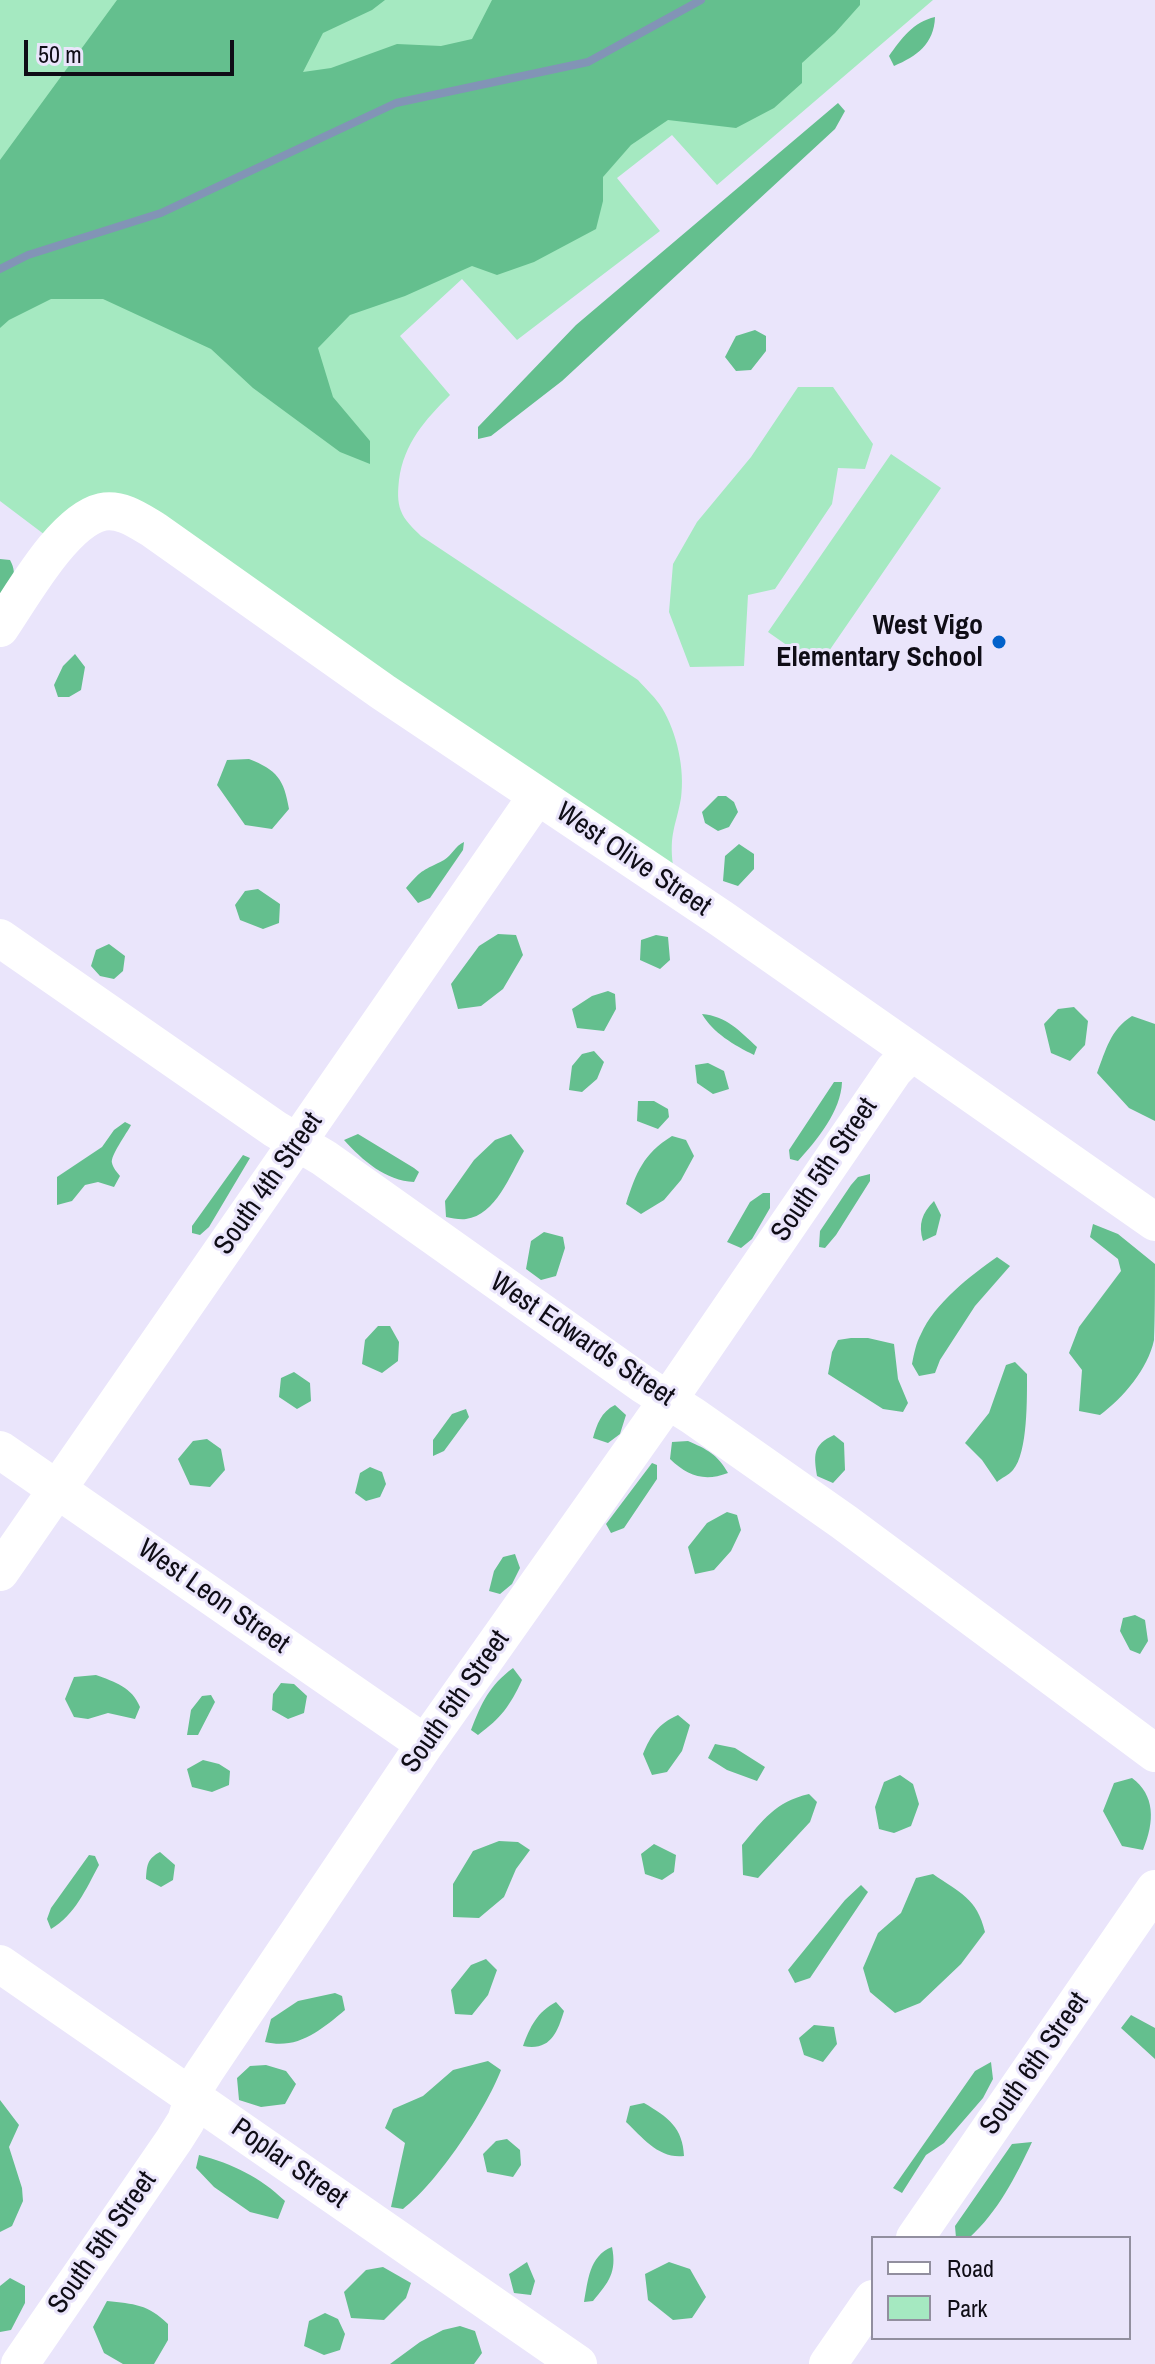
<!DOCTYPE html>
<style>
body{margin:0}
#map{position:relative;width:1155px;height:2364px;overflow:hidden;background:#eae5fb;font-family:"Archivo Narrow",sans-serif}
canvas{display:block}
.legend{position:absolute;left:871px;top:2236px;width:260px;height:104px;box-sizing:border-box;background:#eae5fb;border:2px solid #928f9f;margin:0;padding:10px 14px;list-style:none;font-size:24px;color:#0f0d16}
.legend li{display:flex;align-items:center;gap:16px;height:40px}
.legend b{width:40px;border:2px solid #928f9f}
.scale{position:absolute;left:24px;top:40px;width:210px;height:36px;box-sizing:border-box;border:4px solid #0f0d16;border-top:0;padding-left:10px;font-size:24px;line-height:28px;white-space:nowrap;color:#0f0d16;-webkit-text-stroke:6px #eae5fb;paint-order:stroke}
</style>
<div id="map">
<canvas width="1155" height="2364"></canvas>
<ul class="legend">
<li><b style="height:10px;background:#fff"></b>Road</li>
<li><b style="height:22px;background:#a5e9c1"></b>Park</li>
</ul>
<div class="scale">50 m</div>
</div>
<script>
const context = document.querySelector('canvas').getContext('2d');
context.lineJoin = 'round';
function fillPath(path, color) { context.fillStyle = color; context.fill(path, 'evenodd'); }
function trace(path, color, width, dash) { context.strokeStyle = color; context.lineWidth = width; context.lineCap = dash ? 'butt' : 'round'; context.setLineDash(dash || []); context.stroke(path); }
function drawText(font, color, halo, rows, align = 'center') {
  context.font = font + ' "Archivo Narrow",sans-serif'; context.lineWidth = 6; context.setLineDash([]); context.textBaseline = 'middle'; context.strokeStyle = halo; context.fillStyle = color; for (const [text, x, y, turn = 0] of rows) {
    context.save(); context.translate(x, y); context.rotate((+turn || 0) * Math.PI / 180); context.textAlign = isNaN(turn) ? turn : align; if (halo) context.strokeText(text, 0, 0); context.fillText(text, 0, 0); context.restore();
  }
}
fillPath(new Path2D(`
 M 0,0 L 933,0 L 717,185 L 672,135 L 617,178 L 660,231 L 517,340 L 462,279 L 400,336 L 450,395 C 425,420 404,443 399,480 C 398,490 397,501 401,511 C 404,520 414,529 421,536 L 638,680 C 646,689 656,698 662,708 C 677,733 685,769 681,798 C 676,826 669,834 673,865 L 626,837 L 164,521 L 49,538 L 0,501 Z
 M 798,387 L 833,387 L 873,444 L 865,469 L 838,468 L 832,504 L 775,589 L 748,595 L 744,666 L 690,667 L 669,612 L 673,564 L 697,522 L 751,457 Z
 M 891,454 L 941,488 L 818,667 L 768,632 Z`), '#a5e9c1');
fillPath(new Path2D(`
 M 117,0 L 385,0 L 372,10 L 323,33 L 303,72 L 331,68 L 397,44 L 441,46 L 472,39 L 492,0 L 860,0 L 860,5 L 835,33 L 802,63 L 802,83 L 774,108 L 736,128 L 668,120 L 631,145 L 603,177 L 603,201 L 596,229 L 534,262 L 497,275 L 472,266 L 405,296 L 350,315 L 318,348 L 333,397 L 370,441 L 370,464 L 340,452 L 253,388 L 211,349 L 103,299 L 51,299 L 9,320 L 0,328 L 0,160 Z
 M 935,17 C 934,44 917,56 894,66 L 889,56 C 901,39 913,22 935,17 Z
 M 838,103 L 845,111 L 835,129 L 562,381 L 491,436 L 478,439 L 478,427 L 576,325 Z
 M 755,330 L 766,336 L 766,351 L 751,370 L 736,371 L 725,357 L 736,336 Z
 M 0,559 L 10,560 C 19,576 11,587 0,601 Z
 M 75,654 L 85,667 L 81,690 L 69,697 L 58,697 L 54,685 L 63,666 Z
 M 249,759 C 277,770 284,779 289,809 L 272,829 L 245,825 L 217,785 L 227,760 Z
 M 718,796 L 726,796 L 734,802 L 738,812 L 729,827 L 718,831 L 705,823 L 702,812 Z
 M 464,842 L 463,850 L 430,898 L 418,903 L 406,888 C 423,868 423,871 444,860 C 452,855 455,846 464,842 Z
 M 739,844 L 754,854 L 754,869 L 738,886 L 723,881 L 725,856 Z
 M 258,889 L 280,904 L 279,923 L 263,929 L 240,920 L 235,905 L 245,891 Z
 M 498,934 L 516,935 L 523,955 L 503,989 L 481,1006 L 458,1009 L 451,984 L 479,946 Z
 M 656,935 L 668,937 L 670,960 L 660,969 L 640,960 L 641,940 Z
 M 109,944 L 125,956 L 123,971 L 114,979 L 100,976 L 91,966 L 96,950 Z
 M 608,991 L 615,994 L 616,1009 L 604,1031 L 577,1028 L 572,1009 L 592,996 Z
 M 1074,1007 L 1088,1021 L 1085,1045 L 1070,1061 L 1051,1053 L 1044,1024 L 1058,1009 Z
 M 702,1014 C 726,1016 740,1031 757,1047 L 754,1055 C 734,1045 713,1033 702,1014 Z
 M 1132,1016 L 1155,1024 L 1155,1121 L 1129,1108 L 1097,1073 C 1106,1050 1110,1030 1132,1016 Z
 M 594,1051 L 604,1062 L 597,1079 L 582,1092 L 569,1090 L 572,1066 L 582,1054 Z
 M 708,1063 L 724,1071 L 729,1089 L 713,1094 L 697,1083 L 695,1065 Z
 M 834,1082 L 842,1082 C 841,1111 817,1140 798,1161 L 790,1159 L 789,1150 Z
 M 638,1101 L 654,1101 L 668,1109 L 669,1117 L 658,1129 L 637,1121 Z
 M 125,1122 L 131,1125 C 127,1133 110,1156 112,1163 C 113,1168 117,1172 120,1176 L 114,1187 L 98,1182 L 85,1185 L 72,1201 L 57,1205 L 57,1177 L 102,1147 L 114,1130 Z
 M 358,1134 L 414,1168 L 419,1172 L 414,1182 C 386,1181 362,1160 344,1140 Z
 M 511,1134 L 524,1151 C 510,1175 496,1215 466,1219 C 460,1220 452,1218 446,1217 L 445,1201 L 474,1160 L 495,1140 Z
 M 672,1136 L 686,1140 L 694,1156 L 681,1180 L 664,1200 L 641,1214 L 626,1204 C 636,1173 643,1154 672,1136 Z
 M 243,1155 L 250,1158 L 209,1227 L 200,1235 L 192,1233 L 192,1226 Z
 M 870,1174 L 870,1181 L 836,1235 L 825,1248 L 819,1247 L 820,1231 L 851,1185 L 858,1177 Z
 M 763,1193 L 770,1193 L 770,1208 L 752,1239 L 741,1248 L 727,1242 L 750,1202 Z
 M 934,1201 L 941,1215 L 936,1235 L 923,1241 C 918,1224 922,1213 934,1201 Z
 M 1093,1224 L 1118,1234 L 1155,1264 C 1155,1285 1155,1320 1154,1340 C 1148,1369 1123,1398 1100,1415 L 1079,1411 L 1082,1370 L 1069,1353 L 1079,1327 L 1121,1271 L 1118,1259 L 1090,1237 Z
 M 544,1232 L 563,1237 L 565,1248 L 556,1276 L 541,1280 L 526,1269 L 531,1241 Z
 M 997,1257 L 1010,1266 L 975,1306 L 940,1360 L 935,1373 L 919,1376 L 912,1364 C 914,1354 916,1343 921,1334 C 934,1304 971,1275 997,1257 Z
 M 378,1326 L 390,1326 L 399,1342 L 398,1361 L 382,1373 L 362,1364 L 365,1340 Z
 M 851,1338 L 868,1338 L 894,1344 L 898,1379 L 908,1403 L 903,1412 L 883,1409 L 828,1374 L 832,1352 L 838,1340 Z
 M 1015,1362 L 1027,1374 C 1027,1397 1028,1453 1013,1470 C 1009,1475 1001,1478 997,1482 L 982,1460 L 965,1443 L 989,1413 L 1006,1365 Z
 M 294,1372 L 310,1383 L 311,1401 L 297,1409 L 279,1397 L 281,1378 Z
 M 615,1405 L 626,1415 L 620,1434 L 608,1443 L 593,1438 C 597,1424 601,1412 615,1405 Z
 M 466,1409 L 469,1417 L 444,1451 L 433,1456 L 433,1440 L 452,1414 Z
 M 834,1435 L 844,1443 L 845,1470 L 833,1483 L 817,1476 C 814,1456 812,1445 834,1435 Z
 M 207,1439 L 221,1449 L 225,1470 L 210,1487 L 190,1485 L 178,1459 L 193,1441 Z
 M 688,1441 C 707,1449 718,1455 728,1473 C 704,1482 688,1476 670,1459 L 672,1442 Z
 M 652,1463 L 657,1465 L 657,1479 L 624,1528 L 611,1533 L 606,1524 Z
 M 370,1467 L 382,1472 L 386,1484 L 380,1497 L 366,1501 L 355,1493 L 360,1473 Z
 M 727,1512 L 737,1515 L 741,1530 L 731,1551 L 714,1570 L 695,1574 L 688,1547 L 707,1523 Z
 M 515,1554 L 520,1568 L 512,1584 L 500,1594 L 489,1591 L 494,1571 L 503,1557 Z
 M 1135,1615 L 1145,1620 L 1148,1641 L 1140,1654 L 1130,1650 L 1120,1631 L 1123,1618 Z
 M 513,1668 L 522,1680 C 510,1706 501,1718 478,1735 L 471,1730 C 482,1702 489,1686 513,1668 Z
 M 96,1675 C 115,1682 132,1687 140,1707 L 135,1719 L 108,1713 L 88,1719 L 74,1717 L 65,1699 L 74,1677 Z
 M 281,1683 L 294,1684 L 307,1696 L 304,1713 L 288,1719 L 272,1710 L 273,1694 Z
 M 211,1695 L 215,1702 L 198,1735 L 187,1735 L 191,1710 L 202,1696 Z
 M 678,1715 L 690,1725 L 682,1751 L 667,1772 L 652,1775 L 643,1754 C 651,1735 658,1724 678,1715 Z
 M 715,1744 L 735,1748 L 765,1767 L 757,1781 L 727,1770 L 708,1758 Z
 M 203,1760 L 219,1764 L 230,1771 L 229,1785 L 212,1792 L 192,1787 L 187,1769 Z
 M 900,1775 L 913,1784 L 919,1804 L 911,1826 L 894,1833 L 879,1829 L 875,1807 L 884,1782 Z
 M 1132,1778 C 1155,1795 1155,1821 1143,1850 L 1122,1846 L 1103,1811 L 1114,1783 Z
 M 809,1794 L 817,1802 L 810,1822 L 758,1878 L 743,1875 L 742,1845 C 763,1820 775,1802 809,1794 Z
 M 499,1841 L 518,1842 L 530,1850 L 516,1869 L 504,1897 L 479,1918 L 453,1917 L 453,1884 L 473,1851 Z
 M 654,1844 L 676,1855 L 674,1872 L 662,1880 L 645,1874 L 641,1854 Z
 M 160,1852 L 175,1865 L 173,1880 L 161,1887 L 146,1879 C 147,1865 147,1859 160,1852 Z
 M 89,1855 L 95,1856 L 99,1865 C 86,1889 75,1915 51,1929 L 47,1919 L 51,1908 Z
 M 933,1874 C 960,1893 977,1898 985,1932 L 961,1964 L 920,2003 L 895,2013 L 870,1992 L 863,1968 L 878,1933 L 901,1913 L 916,1878 Z
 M 861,1885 L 868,1892 L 810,1978 L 795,1983 L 788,1970 L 845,1900 Z
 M 486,1959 L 497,1970 L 488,1995 L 472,2015 L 455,2014 L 451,1990 L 471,1965 Z
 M 335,1993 L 342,1996 L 345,2010 C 321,2030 298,2050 265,2042 L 271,2019 L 298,2001 Z
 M 556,2002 L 564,2011 C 557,2034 550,2051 523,2046 C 530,2027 537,2012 556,2002 Z
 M 1131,2015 L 1155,2028 L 1155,2059 L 1121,2028 Z
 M 814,2025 L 834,2027 L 837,2044 L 823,2062 L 804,2055 L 799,2038 Z
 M 488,2061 L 501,2070 C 485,2111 438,2182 403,2209 L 391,2207 L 405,2143 L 385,2128 L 393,2109 L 423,2096 L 453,2070 Z
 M 991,2062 L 993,2079 L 983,2098 L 944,2143 L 926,2155 L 902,2193 L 893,2188 L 975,2071 Z
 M 266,2065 L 286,2071 L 296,2084 L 285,2104 L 261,2107 L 239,2100 L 237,2078 L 250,2066 Z
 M 0,2100 L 19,2125 L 9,2147 L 22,2188 L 23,2201 L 12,2226 L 0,2232 Z
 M 644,2103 C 668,2117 683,2128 684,2156 C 659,2159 643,2138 626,2122 L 630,2106 Z
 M 507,2139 L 520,2150 L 521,2165 L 513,2177 L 487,2172 L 483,2154 L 496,2141 Z
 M 1032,2142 C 1016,2176 998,2212 969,2238 L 956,2238 L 955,2226 L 1012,2144 Z
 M 199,2155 C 233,2164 260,2177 285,2201 L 278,2219 L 250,2212 L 214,2187 L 196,2168 Z
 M 612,2247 C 617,2272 609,2282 593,2301 L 584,2302 C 588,2281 589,2256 612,2247 Z
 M 527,2262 L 535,2281 L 531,2295 L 514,2293 L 509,2274 Z
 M 669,2262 L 690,2269 L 706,2297 L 692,2318 L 673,2320 L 648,2300 L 645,2274 Z
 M 383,2267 L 411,2283 L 406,2298 L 384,2320 L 351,2318 L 344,2292 L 366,2270 Z
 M 10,2278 L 25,2286 L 25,2303 L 11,2330 L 0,2332 L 0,2286 Z
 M 107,2301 C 134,2304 148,2304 168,2324 L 168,2340 L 154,2364 L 123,2364 L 104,2353 L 93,2327 Z
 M 325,2313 L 338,2319 L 345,2334 L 340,2350 L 324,2355 L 304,2346 L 309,2321 Z
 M 460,2326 L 475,2331 L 482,2353 L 474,2364 L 390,2364 L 420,2342 L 443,2330 Z`), '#64bf8e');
trace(new Path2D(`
 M 0,269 L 28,255 L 161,213 L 396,103 L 588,62 L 701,0`), '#8294b6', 8);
trace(new Path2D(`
 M 0,628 C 22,596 63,521 102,512 C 121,508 139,521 154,530 L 383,692 L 722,919 L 1155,1222
 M 0,938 L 275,1129 L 324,1158 L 644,1385 L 693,1416 L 844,1522 L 1155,1753
 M 0,1450 L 425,1744
 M 0,1572 L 537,796
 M 0,1964 L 578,2364
 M 915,2238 L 1155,1889
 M 20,2364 L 174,2140 L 186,2121 L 198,2082 L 205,2071 L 425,1744 L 668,1400 L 894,1070 L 912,1052
 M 828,2364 L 873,2299`), '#fff', 38);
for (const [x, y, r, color] of [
 [999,642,8,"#0261ca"]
]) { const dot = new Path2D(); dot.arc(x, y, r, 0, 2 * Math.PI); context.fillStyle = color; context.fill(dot); trace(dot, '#eae5fb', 3); }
drawText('bold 28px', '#0f0d16', '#eae5fb', [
 ["West Vigo",983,626],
 ["Elementary School",983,658]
], 'right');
drawText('28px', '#0f0d16', '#eae5fb', [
 ["West Olive Street",633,860,34],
 ["South 5th Street",825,1170,-56],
 ["South 4th Street",269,1184,-55],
 ["West Edwards Street",582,1340,34],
 ["West Leon Street",213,1597,35],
 ["South 5th Street",456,1702,-55],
 ["South 6th Street",1035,2064,-55],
 ["Poplar Street",289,2164,35],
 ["South 5th Street",103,2243,-55]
]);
</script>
